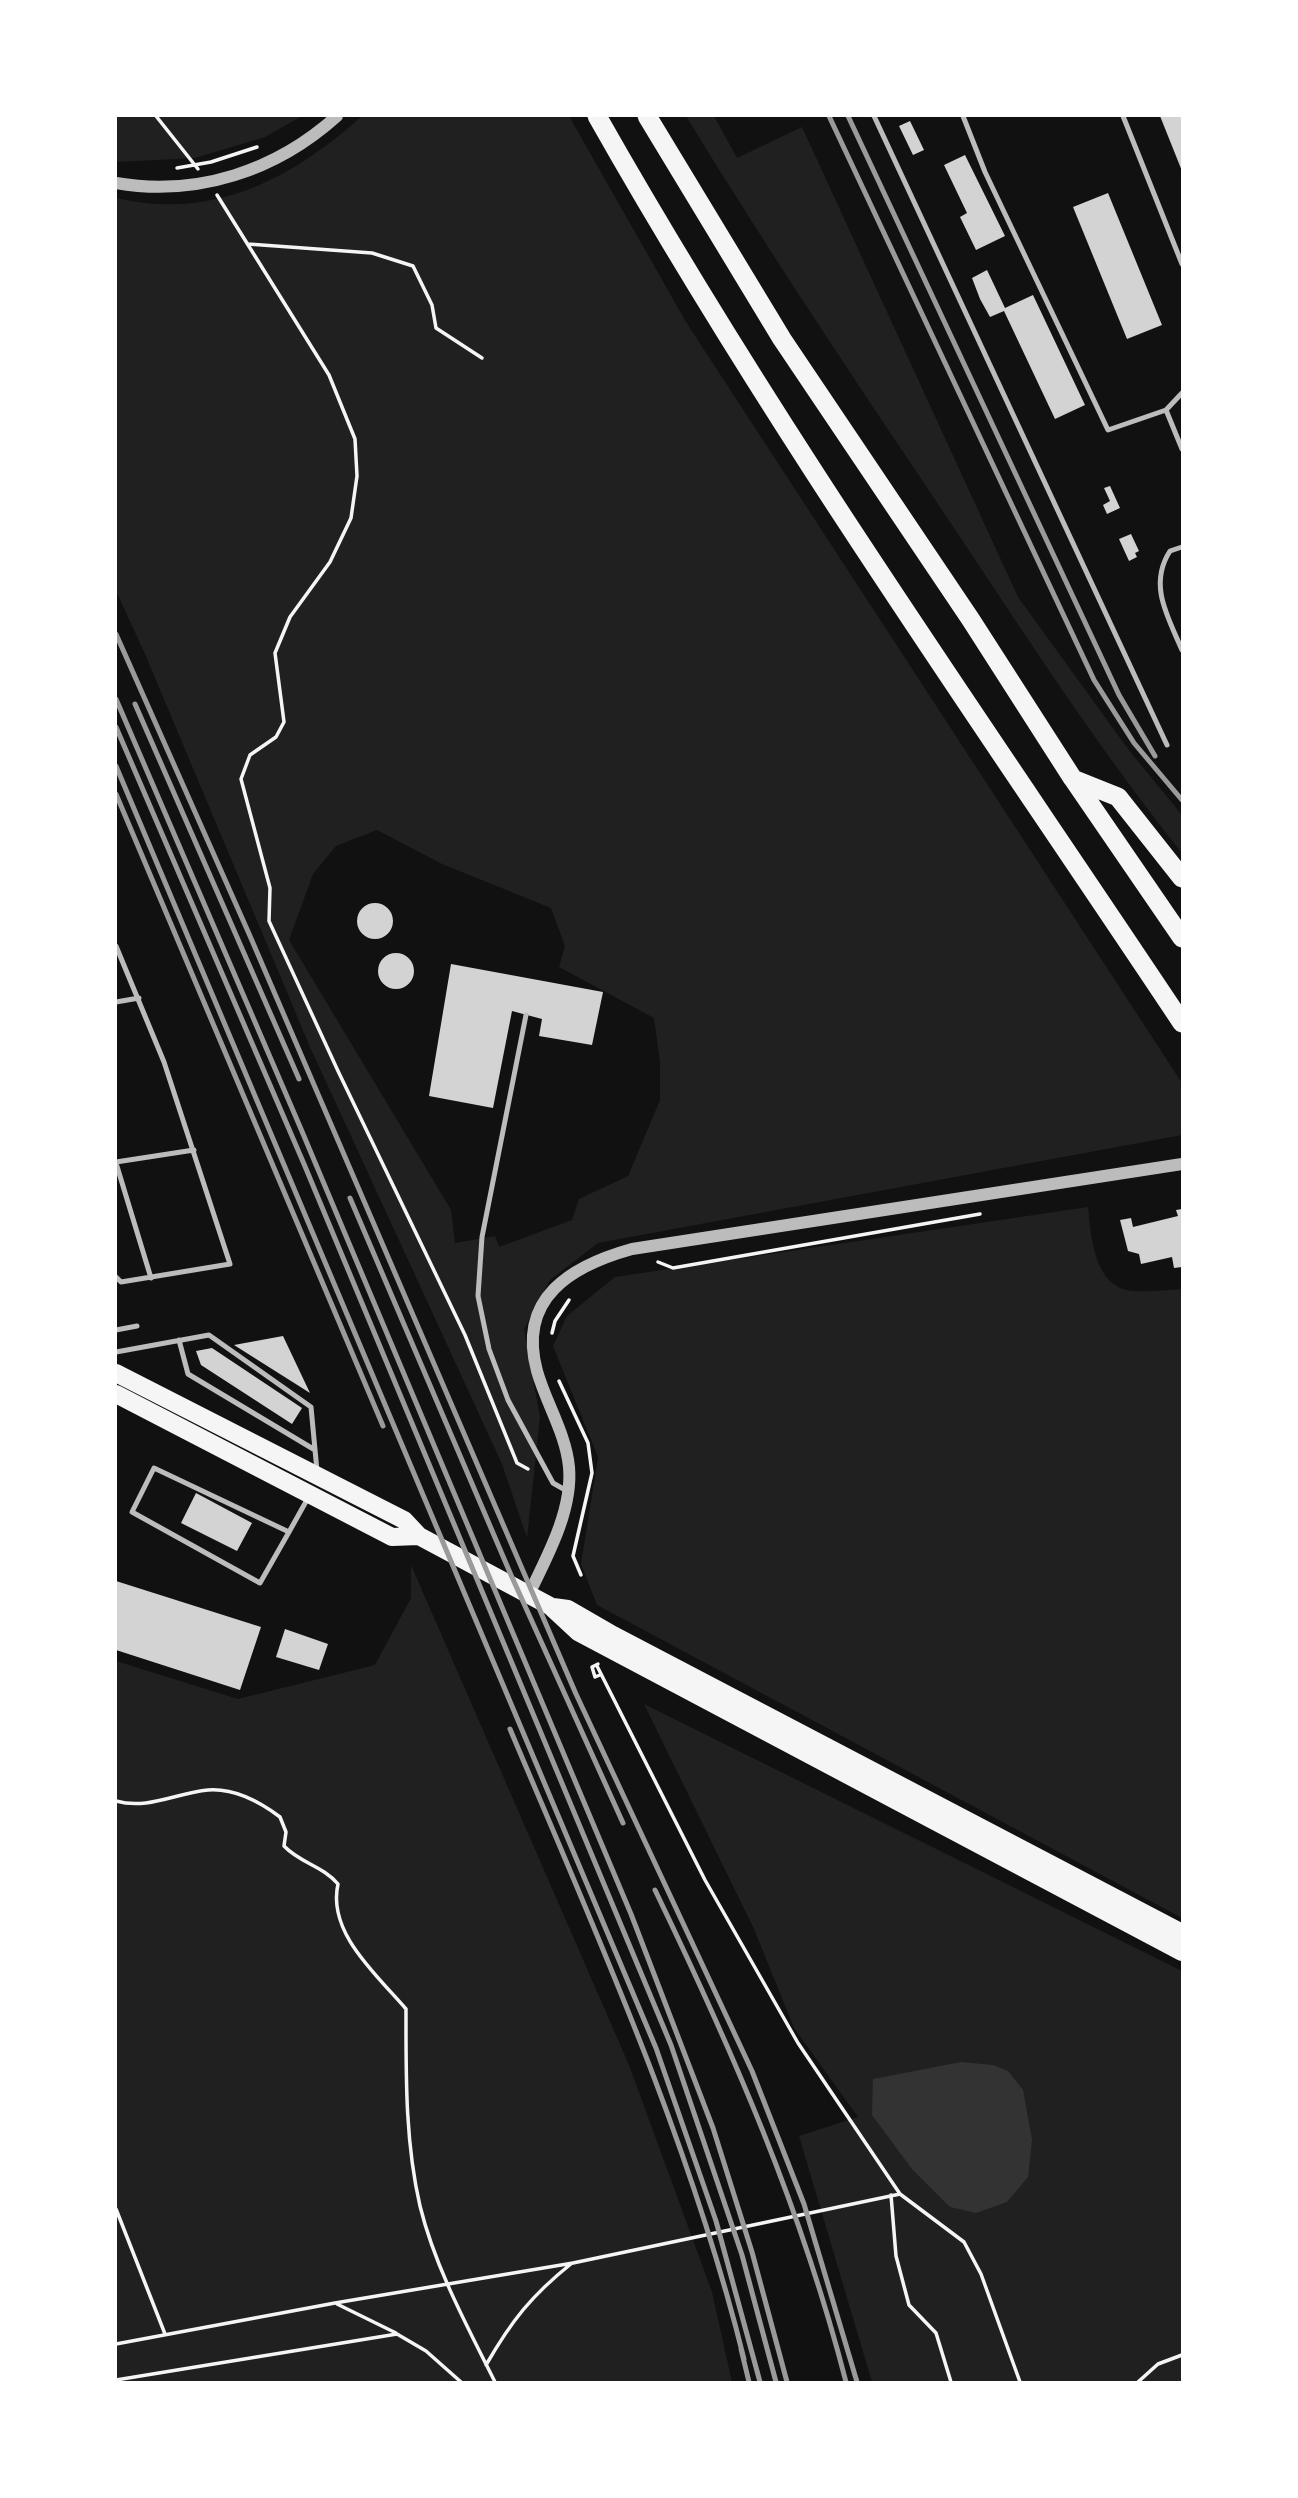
<!DOCTYPE html>
<style>
body{margin:0}
#map{position:relative;width:1298px;height:2498px;overflow:hidden;background:#111;font-family:"Varela Round",sans-serif}
canvas{display:block}
.frame{position:absolute;inset:0;border:117px solid #fff;pointer-events:none}
</style>
<div id="map">
<canvas width="1298" height="2498"></canvas>
<div class="frame"></div>
</div>
<script>
const context = document.querySelector('canvas').getContext('2d');
context.lineJoin = 'round';
function fillPath(path, color) { context.fillStyle = color; context.fill(path, 'evenodd'); }
function trace(path, color, width, dash) { context.strokeStyle = color; context.lineWidth = width; context.lineCap = dash ? 'butt' : 'round'; context.setLineDash(dash || []); context.stroke(path); }
fillPath(new Path2D(`
 M 116,116 L 302,116 L 265,137 L 195,158 L 116,162 Z
 M 362,116 L 569,116 L 686,322 L 1182,1083 L 1182,1135 L 598,1243 L 550,1280 L 524,1329 L 540,1417 L 527,1538 L 502,1464 L 310,1047 L 145,654 L 116,591 L 116,198 C 212,221 292,179 362,116 ZM 377,830 L 442,864 L 551,908 L 565,946 L 559,967 L 654,1018 L 660,1062 L 660,1100 L 628,1176 L 579,1199 L 572,1220 L 499,1247 L 495,1236 L 455,1243 L 451,1210 L 289,940 L 313,874 L 336,846 Z
 M 686,116 L 714,116 L 737,158 L 802,127 L 1018,597 L 1128,749 L 1182,815 L 1182,853 C 1102,753 1031,644 960,537 C 867,398 773,259 686,116 Z
 M 1088,1207 C 1091,1236 1094,1288 1133,1291 C 1149,1292 1166,1290 1182,1289 L 1182,1918 L 597,1605 L 581,1564 L 598,1457 L 553,1346 L 567,1316 L 615,1277 Z
 M 411,1565 L 629,2065 L 712,2292 L 732,2382 L 116,2382 L 116,1661 L 238,1699 L 375,1665 L 411,1598 Z
 M 644,1704 L 1182,1971 L 1182,2382 L 872,2382 L 799,2136 L 858,2117 L 794,2028 L 754,1929 Z`), '#202020');
fillPath(new Path2D(`
 M 961,2062 L 993,2065 L 1008,2071 L 1023,2090 L 1032,2140 L 1028,2177 L 1007,2202 L 976,2213 L 950,2207 L 912,2169 L 872,2115 L 873,2079 Z`), '#333');
fillPath(new Path2D(`
 M 1160,116 L 1182,116 L 1182,171 Z
 M 910,121 L 924,150 L 913,155 L 899,126 Z
 M 965,155 L 1005,236 L 976,250 L 960,217 L 967,213 L 944,165 Z
 M 1108,193 L 1162,325 L 1127,339 L 1073,207 Z
 M 987,270 L 1005,308 L 1033,295 L 1085,405 L 1055,419 L 1004,311 L 990,317 L 980,299 L 972,278 Z
 M 1110,486 L 1120,508 L 1107,514 L 1103,505 L 1110,501 L 1104,488 Z
 M 1131,534 L 1139,551 L 1135,553 L 1137,557 L 1129,561 L 1119,539 Z
 M357 921a18 18 0 1 1 36 0a18 18 0 1 1-36 0Z
 M378 971a18 18 0 1 1 36 0a18 18 0 1 1-36 0Z
 M 451,964 L 603,992 L 592,1045 L 539,1036 L 542,1019 L 512,1011 L 493,1108 L 429,1096 Z
 M 1182,1209 L 1182,1267 L 1174,1268 L 1172,1257 L 1141,1264 L 1139,1254 L 1128,1251 L 1120,1220 L 1131,1218 L 1133,1227 L 1178,1216 L 1176,1210 Z
 M 283,1336 L 310,1393 L 234,1345 Z
 M 212,1348 L 302,1408 L 292,1424 L 201,1365 L 196,1351 Z
 M 196,1493 L 252,1523 L 237,1551 L 181,1523 Z
 M 116,1581 L 261,1627 L 240,1690 L 116,1650 Z
 M 285,1629 L 328,1644 L 319,1670 L 276,1657 Z`), '#d3d3d3');
trace(new Path2D(`
 M 156,116 L 198,169
 M 177,168 L 211,162 L 257,147
 M 217,195 L 329,375 L 355,439 L 357,476 L 351,518 L 330,562 L 290,617 L 275,653 L 284,722 L 276,737 L 250,755 L 241,779 L 270,888 L 269,921 L 338,1071 L 465,1335 L 517,1463 L 528,1469
 M 248,244 L 372,253 L 413,266 L 432,305 L 436,328 L 482,358
 M 658,1262 L 673,1268 L 980,1214
 M 552,1333 L 555,1321 L 569,1300
 M 559,1381 L 588,1443 L 592,1473 L 573,1556 L 581,1575
 M 598,1664 L 592,1667 L 595,1677 L 600,1675
 M 597,1666 L 705,1880 L 798,2043 L 900,2194 L 964,2242 L 981,2274 L 1020,2382
 M 116,1801 C 148,1810 176,1793 208,1790 C 234,1788 260,1802 280,1817 L 286,1832 L 284,1846 C 300,1863 323,1866 338,1884 C 327,1933 377,1975 406,2009 C 406,2075 405,2141 420,2206 C 435,2267 467,2326 495,2382
 M 891,2195 L 896,2256 L 909,2305 L 936,2333 L 951,2382
 M 116,2209 L 165,2334
 M 337,2304 L 396,2333
 M 116,2344 L 335,2303 L 573,2263 L 900,2194
 M 486,2365 C 512,2320 531,2296 572,2263
 M 116,2380 L 397,2334 L 426,2351 L 461,2382
 M 1138,2382 L 1158,2364 L 1182,2355`), '#f5f5f5', 3.5);
trace(new Path2D(`
 M 874,116 L 1167,745
 M 963,116 L 985,172 L 1108,430 L 1166,410 L 1182,393
 M 1123,116 L 1182,264
 M 1166,410 L 1182,449
 M 1182,547 L 1170,551 C 1148,585 1168,617 1182,650
 M 116,946 L 164,1062 L 230,1264 L 121,1282 L 116,1277
 M 116,1002 L 139,998
 M 526,1015 L 482,1237 L 478,1296 L 489,1349 L 508,1400 L 553,1483 L 567,1491
 M 116,1162 L 194,1150
 M 116,1163 L 151,1278
 M 116,1330 L 137,1326
 M 179,1340 L 188,1374 L 315,1450
 M 116,1352 L 209,1335 L 311,1407 L 317,1471
 M 289,1532 L 260,1583 L 132,1512 L 154,1468 L 289,1532 L 308,1498`), '#bcbcbc', 5);
trace(new Path2D(`
 M 116,183 C 197,197 276,171 337,116
 M 529,1594 C 547,1557 573,1510 569,1467 C 566,1434 546,1403 537,1371 C 517,1298 571,1266 632,1249 L 1182,1164`), '#bcbcbc', 12);
trace(new Path2D(`
 M 116,1373 L 404,1520 L 419,1536 L 550,1606 L 578,1632 L 1182,1952
 M 116,1394 L 392,1537 L 419,1536
 M 553,1607 L 568,1609 L 613,1635 L 1182,1933`), '#f5f5f5', 18);
trace(new Path2D(`
 M 597,116 C 774,429 983,724 1182,1023
 M 647,116 L 782,339 L 971,620 L 1073,779 L 1182,938
 M 1073,779 L 1118,797 L 1182,878`), '#f5f5f5', 19);
trace(new Path2D(`
 M 829,116 L 1094,680 L 1134,743 L 1182,800
 M 848,116 L 1119,695 L 1155,756
 M 116,634 L 250,936 L 576,1694 L 752,2071 L 804,2204 L 857,2382
 M 116,699 L 301,1129 L 631,1914 L 713,2128 L 752,2252 L 787,2382
 M 135,704 L 299,1079
 M 116,727 L 304,1164 L 671,2045 L 742,2255 L 776,2382
 M 116,766 L 656,2048 L 716,2221 L 760,2382
 M 116,794 L 383,1426
 M 350,1198 L 511,1575 L 623,1823
 M 510,1729 C 597,1935 690,2141 744,2359
 M 655,1890 C 733,2052 801,2207 846,2382
 M 741,2349 L 749,2382`), '#9a9a9a', 5);
</script>
